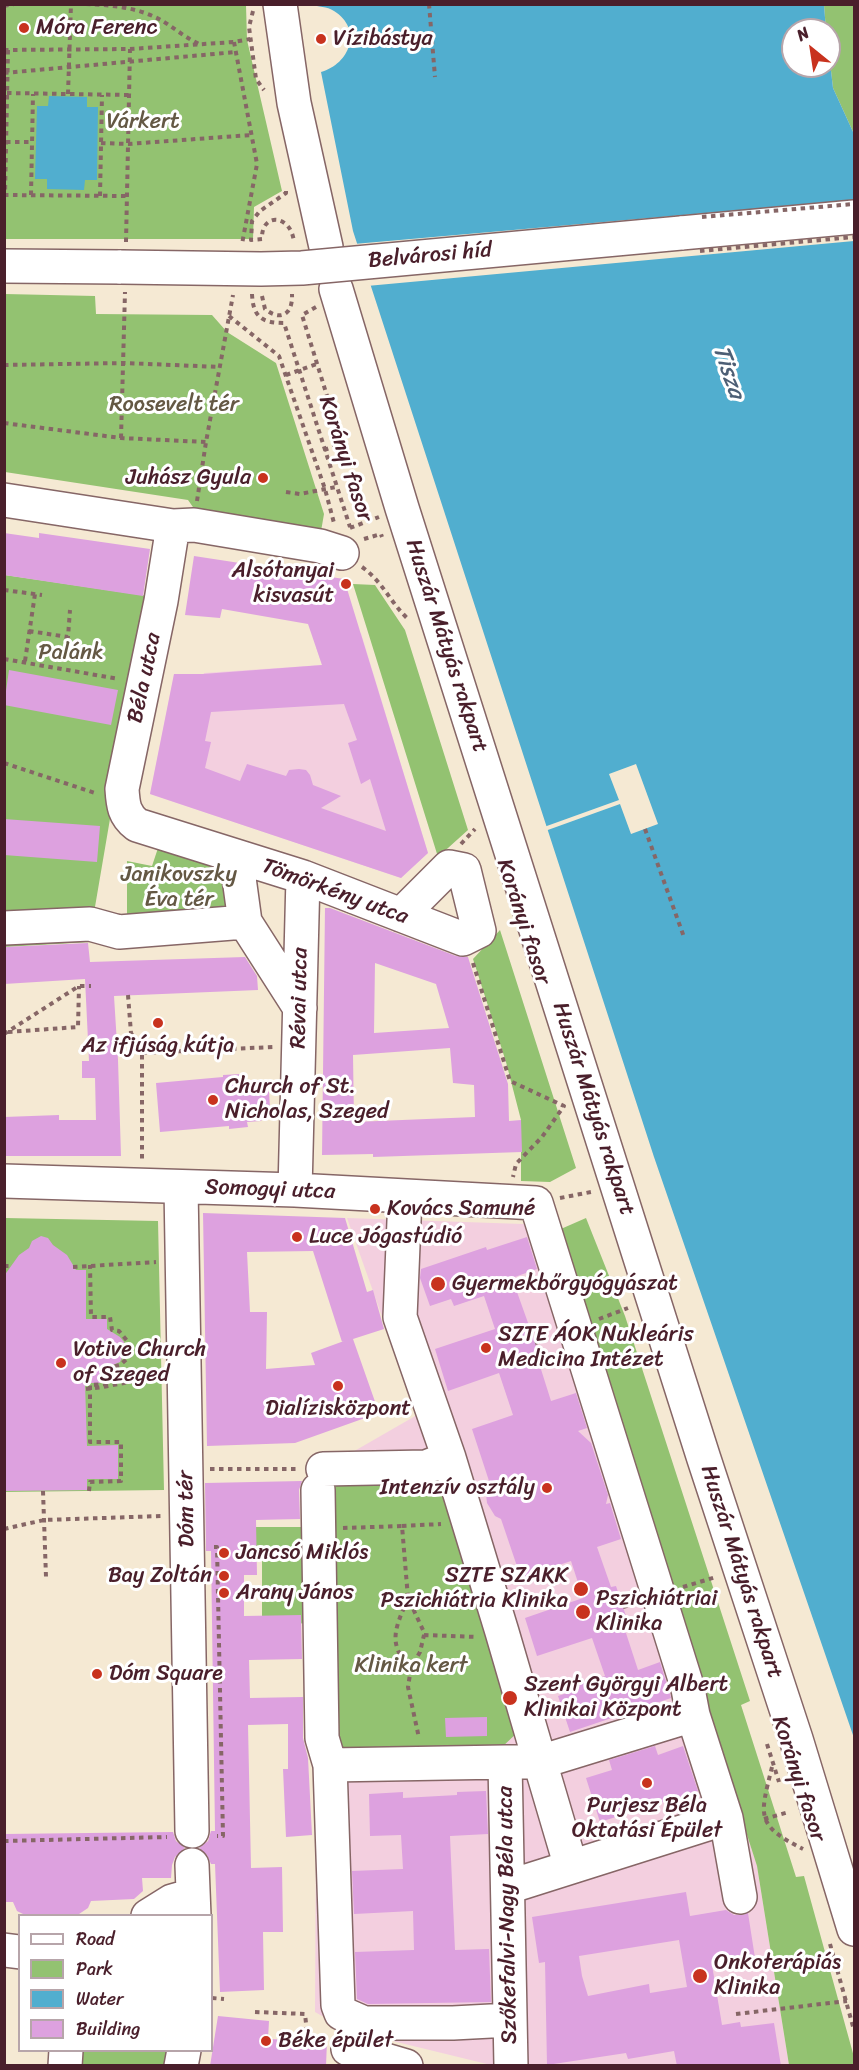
<!DOCTYPE html>
<meta charset="utf-8">
<style>
body{margin:0}
#map{position:relative;width:859px;height:2070px;overflow:hidden;background:#f5e9d3;font-family:Sriracha,sans-serif}
canvas{display:block}
.frame{position:absolute;inset:0;border:6px solid #4a1f2b;pointer-events:none}
.legend{position:absolute;left:18px;top:1914px;width:195px;height:138px;box-sizing:border-box;background:#fff;border:2px solid #b7a5aa;margin:0;padding:8px 10px;list-style:none;font-size:18px;color:#4a1f2b}
.legend li{display:flex;align-items:center;gap:12px;height:30px}
.legend b{width:30px;border:2px solid #b7a5aa}
.north{position:absolute;left:781px;top:18px;width:60px;height:60px;box-sizing:border-box;background:#fff;border:2px solid #b7a5aa;border-radius:50%;rotate:330deg;font-size:16px;font-weight:700;line-height:24px;text-align:center;color:#4a1f2b}
.north::after{content:'';display:block;margin:auto;width:21px;height:27px;background:#c8321e;clip-path:polygon(50% 0,100% 100%,50% 72%,0 100%)}
</style>
<div id="map">
<canvas width="859" height="2070"></canvas>
<div class="frame"></div>
<ul class="legend">
<li><b style="height:8px;background:#fff"></b>Road</li>
<li><b style="height:16px;background:#93c271"></b>Park</li>
<li><b style="height:16px;background:#51aecf"></b>Water</li>
<li><b style="height:16px;background:#dda1df"></b>Building</li>
</ul>
<div class="north">N</div>
</div>
<script>
const context = document.querySelector('canvas').getContext('2d');
context.lineJoin = 'round';
function fillPath(path, color) { context.fillStyle = color; context.fill(path, 'evenodd'); }
function trace(path, color, width, dash) { context.strokeStyle = color; context.lineWidth = width; context.lineCap = dash ? 'butt' : 'round'; context.setLineDash(dash || []); context.stroke(path); }
function drawText(font, color, halo, rows, align = 'center') {
  context.font = font + ' Sriracha,sans-serif'; context.lineWidth = 6; context.setLineDash([]); context.textBaseline = 'middle'; context.strokeStyle = halo; context.fillStyle = color; for (const [text, x, y, turn = 0] of rows) {
    context.save(); context.translate(x, y); context.rotate((+turn || 0) * Math.PI / 180); context.textAlign = isNaN(turn) ? turn : align; if (halo) context.strokeText(text, 0, 0); context.fillText(text, 0, 0); context.restore();
  }
}
fillPath(new Path2D(`
 M 361,633 L 428,853 L 401,878 L 150,794 L 174,674 L 196,674 L 202,680 L 204,673 L 322,665 L 316,647 Z
 M 347,1218 L 552,1225 L 757,1866 L 789,2065 L 491,2065 L 364,2034 L 338,2025 L 315,2012 L 318,1472 L 417,1415 Z`), '#f3cfdf');
fillPath(new Path2D(`
 M 5,5 L 246,5 L 247,40 L 282,191 L 254,207 L 253,239 L 5,239 Z
 M 824,5 L 854,5 L 854,134 L 833,88 L 829,53 L 829,30 L 826,30 Z
 M 5,294 L 95,296 L 96,314 L 212,315 L 227,332 L 276,363 L 324,514 L 320,537 L 200,517 L 188,500 L 5,472 Z
 M 5,575 L 148,596 L 89,942 L 5,947 Z
 M 353,584 L 375,585 L 405,630 L 468,830 L 438,857 Z
 M 159,845 L 223,866 L 231,911 L 127,925 L 127,861 L 152,866 Z
 M 500,930 L 576,1168 L 550,1182 L 521,1181 L 521,1120 L 506,1062 L 473,959 Z
 M 5,1218 L 158,1221 L 164,1490 L 5,1492 Z
 M 586,1218 L 625,1316 L 750,1701 L 741,1705 L 796,1877 L 804,1876 L 854,2057 L 854,2065 L 789,2065 L 757,1866 L 554,1232 Z
 M 438,1480 L 519,1731 L 501,1748 L 344,1752 L 331,1738 L 323,1482 Z
 M 243,1527 L 310,1527 L 312,1623 L 262,1625 L 262,1550 L 257,1547 L 245,1547 Z
 M 74,2051 L 176,2051 L 173,2065 L 72,2066 Z`), '#93c271');
fillPath(new Path2D(`
 M 312,5 L 824,5 L 826,30 L 793,30 L 793,66 L 829,66 L 829,53 L 833,88 L 854,134 L 854,1738 L 654,1157 L 353,231 L 321,72 C 350,64 363,29 334,11 C 327,6 318,7 312,5 Z
 M 49,96 L 87,97 L 87,107 L 98,107 L 97,180 L 85,180 L 84,190 L 47,189 L 47,179 L 35,179 L 37,106 L 48,106 Z`), '#51aecf');
fillPath(new Path2D(`
 M 854,200 L 854,241 L 367,286 L 354,244 Z
 M 636,764 L 658,824 L 631,834 L 620,804 L 545,831 L 544,827 L 619,800 L 609,774 Z`), '#f5e9d3');
fillPath(new Path2D(`
 M 4,533 L 39,538 L 39,533 L 150,549 L 143,596 L 4,575 Z
 M 194,556 L 344,579 L 428,853 L 401,878 L 150,794 L 174,674 L 203,674 L 322,665 L 308,624 L 222,609 L 220,618 L 185,615 ZM 344,704 L 357,740 L 348,743 L 361,784 L 370,779 L 386,831 L 321,808 L 341,796 L 313,785 L 310,775 L 306,770 L 299,769 L 289,770 L 286,776 L 247,764 L 240,781 L 205,768 L 211,742 L 205,741 L 211,712 Z
 M 9,670 L 118,690 L 111,725 L 4,705 Z
 M 4,819 L 100,826 L 97,862 L 4,855 Z
 M 325,908 L 330,908 L 456,956 L 468,957 L 508,1084 L 509,1121 L 521,1120 L 522,1152 L 373,1157 L 373,1154 L 322,1155 ZM 375,963 L 436,984 L 449,1028 L 374,1033 ZM 450,1048 L 453,1083 L 474,1085 L 475,1117 L 354,1122 L 353,1055 Z
 M 88,943 L 90,962 L 245,957 L 257,976 L 258,990 L 114,996 L 118,1060 L 121,1156 L 4,1156 L 4,1117 L 59,1115 L 59,1120 L 96,1120 L 95,1078 L 82,1078 L 82,1061 L 89,1061 L 85,979 L 4,984 L 4,947 Z
 M 241,1074 L 241,1081 L 257,1080 L 269,1092 L 270,1108 L 261,1121 L 247,1122 L 248,1127 L 229,1129 L 229,1126 L 160,1132 L 156,1083 L 223,1077 L 223,1075 Z
 M 203,1213 L 345,1218 L 367,1292 L 373,1290 L 384,1329 L 353,1339 L 379,1413 L 295,1443 L 207,1446 ZM 313,1251 L 342,1342 L 344,1341 L 311,1353 L 315,1365 L 266,1369 L 267,1312 L 250,1312 L 247,1252 Z
 M 41,1236 L 48,1238 L 53,1245 L 67,1255 L 76,1270 L 86,1270 L 86,1319 L 107,1319 L 107,1329 L 120,1337 L 124,1342 L 126,1349 L 120,1362 L 108,1367 L 108,1383 L 85,1383 L 87,1446 L 118,1445 L 118,1479 L 87,1479 L 87,1490 L 4,1491 L 4,1276 L 19,1255 L 29,1248 L 32,1241 Z
 M 527,1237 L 537,1269 L 512,1278 L 542,1362 L 539,1363 L 551,1401 L 576,1393 L 587,1428 L 578,1431 L 591,1443 L 608,1495 L 606,1504 L 610,1503 L 621,1539 L 597,1547 L 611,1587 L 616,1586 L 630,1628 L 625,1630 L 638,1670 L 660,1662 L 671,1698 L 570,1732 L 558,1696 L 579,1689 L 578,1685 L 605,1676 L 592,1638 L 537,1656 L 525,1618 L 583,1598 L 571,1561 L 521,1578 L 501,1519 L 495,1516 L 487,1503 L 486,1494 L 489,1481 L 472,1429 L 513,1415 L 499,1373 L 448,1391 L 435,1349 L 495,1329 L 484,1296 L 454,1306 L 451,1299 L 430,1306 L 420,1278 L 421,1269 L 486,1247 L 487,1250 Z
 M 302,1481 L 299,1490 L 300,1519 L 256,1520 L 257,1575 L 244,1575 L 244,1616 L 301,1615 L 302,1659 L 249,1660 L 250,1698 L 303,1697 L 303,1738 L 308,1758 L 312,1835 L 286,1837 L 283,1769 L 288,1769 L 288,1724 L 248,1725 L 251,1868 L 282,1867 L 283,1932 L 263,1932 L 264,1990 L 220,1992 L 215,1864 L 211,1864 L 207,1855 L 199,1848 L 208,1841 L 211,1831 L 215,1831 L 211,1551 L 206,1551 L 205,1483 Z
 M 487,1717 L 487,1736 L 446,1737 L 445,1718 Z
 M 655,1746 L 658,1755 L 683,1746 L 698,1791 L 600,1822 L 586,1778 L 612,1770 L 609,1760 Z
 M 486,1791 L 488,1834 L 450,1836 L 455,1950 L 489,1949 L 491,2002 L 368,2004 L 357,1999 L 355,1952 L 414,1950 L 413,1911 L 354,1914 L 352,1871 L 403,1869 L 401,1835 L 370,1836 L 369,1794 L 403,1792 L 403,1798 L 457,1795 L 457,1792 Z
 M 173,1832 L 176,1841 L 185,1848 L 175,1857 L 172,1865 L 171,1878 L 142,1878 L 143,1891 L 134,1899 L 91,1901 L 88,1908 L 79,1914 L 51,1916 L 27,1916 L 17,1911 L 13,1902 L 4,1902 L 4,1834 Z
 M 686,1892 L 690,1916 L 726,1910 L 734,1915 L 743,1915 L 748,1913 L 755,1958 L 712,1965 L 722,2025 L 740,2022 L 741,2027 L 774,2023 L 781,2066 L 677,2066 L 674,2051 L 628,2059 L 626,2053 L 547,2065 L 545,1962 L 539,1963 L 532,1917 ZM 679,1940 L 687,1987 L 650,1993 L 649,1984 L 588,1996 L 582,1976 L 579,1956 Z
 M 218,2016 L 269,2021 L 268,2039 L 327,2041 L 326,2066 L 210,2066 Z`), '#dda1df');
const minor = new Path2D(`
 M 280,4 L 294,103 L 326,247
 M 681,233 L 854,217
 M 4,266 L 121,267
 M 336,289 L 402,508 L 704,1459 L 796,1739 L 854,1929
 M 4,500 L 173,526 L 194,525 L 320,546 L 342,553
 M 173,526 L 161,601 L 122,789 C 123,805 124,815 137,825 L 303,877 L 463,939 L 479,931 L 464,870 L 449,867 L 401,915
 M 236,856 L 245,922 L 300,1008
 M 4,928 L 90,924 L 119,932 L 245,922
 M 4,1181 L 295,1190 L 536,1203 L 688,1689 L 693,1715 L 726,1818 L 740,1897
 M 181,1187 L 192,1831
 M 295,1190 L 303,877
 M 405,1197 L 400,1317 L 449,1458 L 502,1632 L 540,1762 L 505,1762 L 511,2066
 M 323,1469 L 426,1467 L 449,1458
 M 318,1490 L 322,1738 L 330,1765 L 505,1762
 M 330,1765 L 338,2005 L 341,2013 L 364,2023 L 453,2023 L 510,2020
 M 192,1865 L 194,1916
 M 571,1867 L 540,1762 L 693,1715
 M 508,1887 L 726,1818
 M 148,1916 L 172,1901 L 193,1895
 M 4,1950 L 20,1952
 M 348,2049 L 406,2066
 M 65,2066 L 66,2050
 M 181,2066 L 184,2050`);
trace(minor, '#866666', 36);
trace(new Path2D(`
 M 86,4 C 110,5 136,7 159,19 C 172,26 184,37 199,44
 M 429,4 L 435,77
 M 4,6 L 14,4
 M 253,11 L 249,27 L 256,79 L 264,90
 M 234,42 L 257,164 L 242,244
 M 4,50 L 130,49 L 234,42 L 250,39
 M 8,50 L 5,195 L 127,196
 M 4,73 L 236,52
 M 7,93 L 129,95
 M 68,94 L 71,4
 M 6,142 L 32,142
 M 101,143 L 128,144 L 251,135
 M 286,191 L 286,193 L 260,211 L 252,221 L 251,240 L 262,239 C 261,212 291,214 294,242
 M 31,195 L 33,94
 M 100,196 L 102,95
 M 126,242 L 130,49
 M 252,294 C 253,317 262,323 284,323 L 350,527
 M 262,296 L 265,309 C 281,322 293,314 292,294
 M 316,307 L 302,315 L 366,522
 M 229,316 L 279,356 L 325,489 L 334,523
 M 4,365 L 124,363 L 220,367
 M 286,375 L 317,364
 M 4,423 L 121,438 L 206,442
 M 121,438 L 125,292
 M 324,450 L 341,444
 M 286,492 L 300,494 L 336,487
 M 197,501 L 206,442 L 233,295
 M 350,528 L 379,517
 M 364,539 L 381,534 L 382,537
 M 362,567 C 383,582 390,602 408,619
 M 4,590 L 42,595
 M 29,631 L 68,637 L 70,610
 M 4,659 L 119,679
 M 25,661 L 35,594
 M 4,763 L 98,794
 M 645,829 L 684,937
 M 461,844 L 475,829
 M 473,963 L 510,1081 L 564,1106 L 542,1137 L 516,1164 L 513,1177
 M 128,995 L 131,1033 L 142,1053 L 142,1161
 M 8,1032 L 78,1027 L 79,986
 M 4,1034 L 79,986 L 91,986
 M 142,1053 L 273,1047
 M 560,1198 L 591,1192
 M 4,1266 L 10,1266
 M 73,1267 L 156,1262
 M 599,1319 L 628,1308
 M 535,1343 L 550,1338
 M 86,1389 C 111,1387 134,1379 159,1379
 M 210,1469 L 299,1469
 M 43,1491 L 46,1577
 M 89,1491 L 90,1482 L 121,1481 L 121,1442 L 90,1442 L 90,1385 L 108,1384 L 109,1368 L 120,1365 L 130,1356 L 129,1343 L 119,1331 L 112,1330 L 110,1317 L 91,1317 L 90,1265
 M 402,1526 L 441,1524
 M 343,1528 L 402,1526 L 408,1598 L 423,1630 L 424,1635 L 420,1652 L 411,1668 C 386,1644 396,1627 408,1598
 M 4,1529 L 44,1520 L 162,1516
 M 214,1547 L 217,1547 L 223,1836 L 217,1836
 M 683,1587 L 716,1577
 M 623,1607 L 634,1604
 M 424,1635 L 477,1637
 M 411,1668 L 408,1687 L 419,1738
 M 767,1744 L 779,1782
 M 772,1767 C 760,1816 755,1825 803,1849
 M 764,1819 L 789,1812
 M 4,1841 L 167,1837
 M 830,1944 L 854,2030
 M 212,1998 L 224,1999
 M 255,2012 L 305,2014 L 308,2041
 M 736,2014 L 847,2001`), '#866666', 4, [4.5, 4.5]);
trace(minor, '#fff', 33);
const minorBridge = new Path2D(`
 M 121,267 L 261,269 L 302,268 L 681,233`);
trace(minorBridge, '#866666', 36, []);
trace(new Path2D(`
 M 702,217 L 854,204
 M 700,251 L 854,237`), '#866666', 4, [4.5, 4.5]);
trace(minorBridge, '#fff', 33);
for (const [x, y, r, color] of [
 [24,28,6,"#c8321e"],
 [321,39,6,"#c8321e"],
 [263,478,6,"#c8321e"],
 [346,584,6,"#c8321e"],
 [158,1023,6,"#c8321e"],
 [213,1100,6,"#c8321e"],
 [375,1209,6,"#c8321e"],
 [297,1237,6,"#c8321e"],
 [438,1284,8,"#c8321e"],
 [486,1348,6,"#c8321e"],
 [61,1363,6,"#c8321e"],
 [338,1386,6,"#c8321e"],
 [547,1488,6,"#c8321e"],
 [224,1553,6,"#c8321e"],
 [224,1576,6,"#c8321e"],
 [581,1589,8,"#c8321e"],
 [224,1593,6,"#c8321e"],
 [583,1612,8,"#c8321e"],
 [97,1674,6,"#c8321e"],
 [510,1698,8,"#c8321e"],
 [647,1783,6,"#c8321e"],
 [700,1976,8,"#c8321e"],
 [266,2041,6,"#c8321e"]
]) { const dot = new Path2D(); dot.arc(x, y, r, 0, 2 * Math.PI); context.fillStyle = color; context.fill(dot); trace(dot, '#fff', 2); }
drawText('22px', '#4a1f2b', '#fff', [
 ["Móra Ferenc",36,28],
 ["Vízibástya",333,39],
 ["Juhász Gyula",251,478,"right"],
 ["Alsótanyai",334,571,"right"],
 ["kisvasút",334,596,"right"],
 ["Az ifjúság kútja",158,1046,"center"],
 ["Church of St.",225,1087],
 ["Nicholas, Szeged",225,1112],
 ["Kovács Samuné",387,1209],
 ["Luce Jógastúdió",309,1237],
 ["Gyermekbőrgyógyászat",452,1284],
 ["SZTE ÁOK Nukleáris",498,1335],
 ["Medicina Intézet",498,1360],
 ["Votive Church",73,1350],
 ["of Szeged",73,1375],
 ["Dialízisközpont",338,1409,"center"],
 ["Intenzív osztály",535,1488,"right"],
 ["Jancsó Miklós",236,1553],
 ["Bay Zoltán",212,1576,"right"],
 ["SZTE SZAKK",568,1576,"right"],
 ["Pszichiátria Klinika",568,1601,"right"],
 ["Arany János",236,1593],
 ["Pszichiátriai",596,1599],
 ["Klinika",596,1624],
 ["Dóm Square",109,1674],
 ["Szent Györgyi Albert",524,1685],
 ["Klinikai Központ",524,1710],
 ["Purjesz Béla",647,1806,"center"],
 ["Oktatási Épület",647,1831,"center"],
 ["Onkoterápiás",714,1963],
 ["Klinika",714,1988],
 ["Béke épület",278,2041]
], 'left');
drawText('22px', '#645844', '#fff', [
 ["Várkert",143,122],
 ["Roosevelt tér",174,405],
 ["Palánk",71,653],
 ["Janikovszky",179,875],
 ["Éva tér",179,900],
 ["Klinika kert",411,1666]
]);
drawText('22px', '#4a1f2b', '#fff', [
 ["Belvárosi híd",430,256,-5],
 ["Korányi fasor",345,459,72],
 ["Huszár Mátyás rakpart",446,646,72],
 ["Béla utca",145,678,-78],
 ["Tömörkény utca",335,892,20],
 ["Korányi fasor",523,922,72],
 ["Révai utca",300,998,-89],
 ["Huszár Mátyás rakpart",593,1109,72],
 ["Somogyi utca",270,1190,2],
 ["Dóm tér",187,1509,-91],
 ["Huszár Mátyás rakpart",741,1572,72],
 ["Korányi fasor",798,1779,72],
 ["Szőkefalvi-Nagy Béla utca",508,1915,-91]
]);
drawText('italic 24px', '#4d5f75', '#fff', [
 ["Tisza",728,372,71]
]);
</script>
